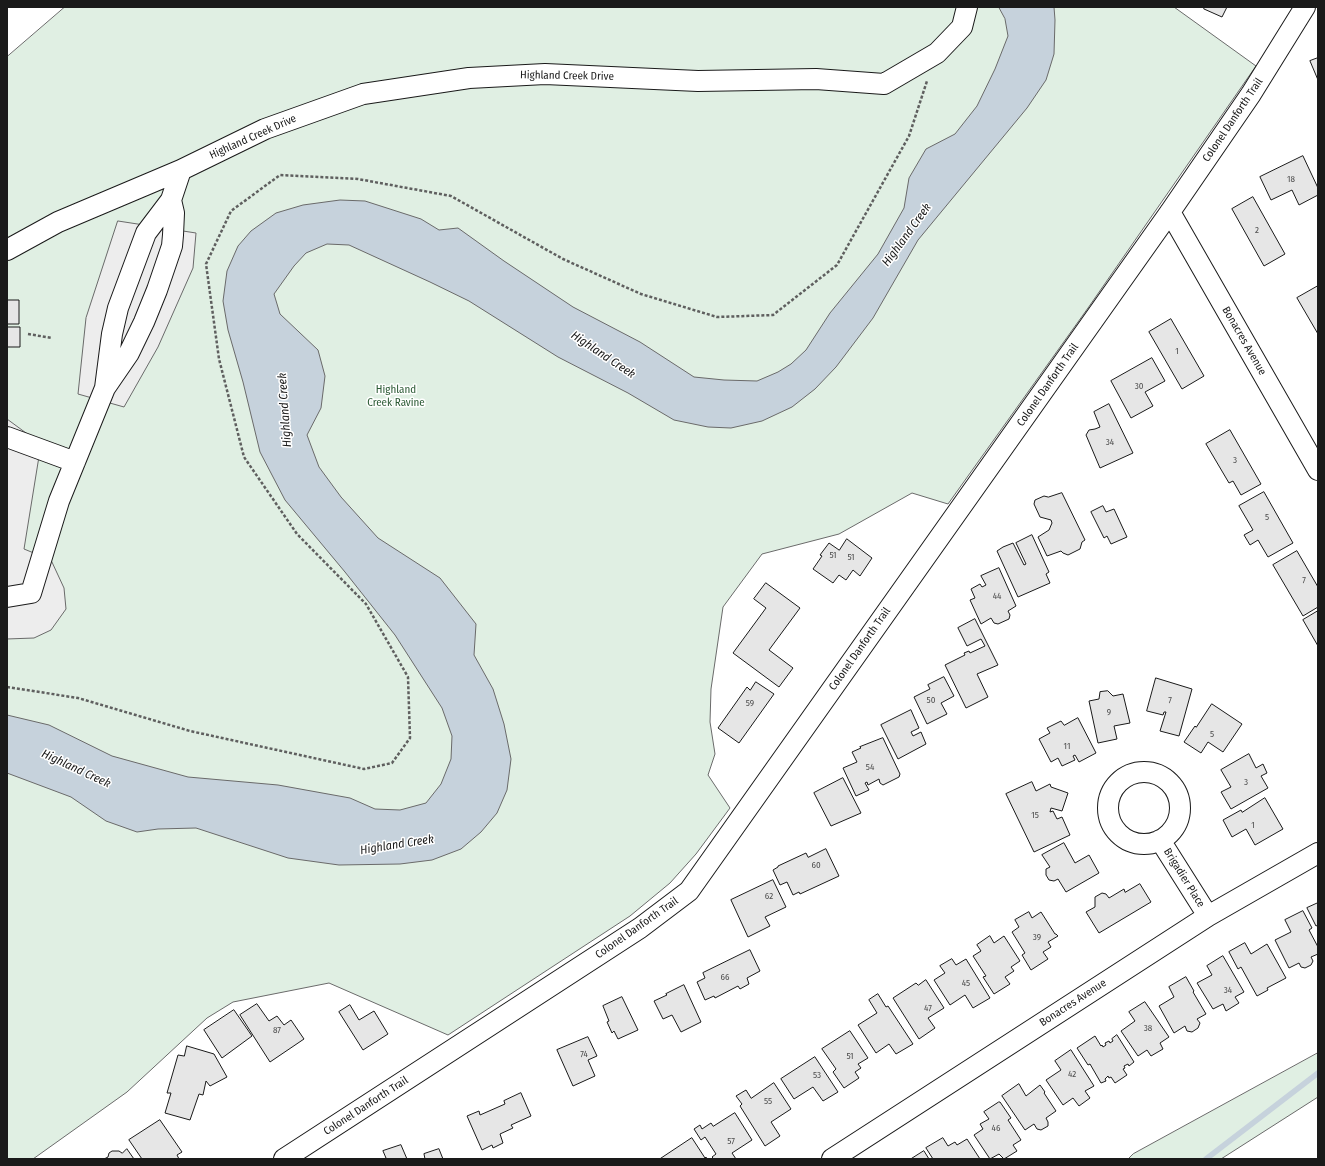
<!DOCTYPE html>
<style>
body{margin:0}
#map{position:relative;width:1325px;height:1166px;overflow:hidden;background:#fff;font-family:"Fira Sans Condensed",sans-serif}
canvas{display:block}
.frame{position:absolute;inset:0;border:8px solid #1a1a1a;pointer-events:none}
</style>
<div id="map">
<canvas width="1325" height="1166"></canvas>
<div class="frame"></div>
</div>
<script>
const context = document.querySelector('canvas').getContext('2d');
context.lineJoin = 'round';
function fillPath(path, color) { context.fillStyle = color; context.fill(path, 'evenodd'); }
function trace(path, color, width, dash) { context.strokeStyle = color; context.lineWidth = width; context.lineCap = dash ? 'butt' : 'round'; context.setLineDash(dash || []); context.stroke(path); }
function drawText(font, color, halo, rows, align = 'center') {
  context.font = font + ' "Fira Sans Condensed",sans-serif'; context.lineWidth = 3; context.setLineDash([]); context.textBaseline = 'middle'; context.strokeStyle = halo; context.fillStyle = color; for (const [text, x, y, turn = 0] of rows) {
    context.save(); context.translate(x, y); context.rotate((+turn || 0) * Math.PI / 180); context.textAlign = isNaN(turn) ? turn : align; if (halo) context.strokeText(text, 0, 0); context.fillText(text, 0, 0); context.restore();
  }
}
const green = new Path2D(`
 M 65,7 L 1174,7 L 1256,66 L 1088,308 L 948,504 L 912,493 L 839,534 L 762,554 L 723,607 L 711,689 L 710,722 L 715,754 L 708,775 L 730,808 L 696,854 L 670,883 L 630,916 L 448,1035 L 329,983 L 233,1002 L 207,1018 L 127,1092 L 33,1159 L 7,1159 L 7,57 Z
 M 1318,1053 L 1318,1097 L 1221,1159 L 1128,1159 L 1133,1154 Z`);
fillPath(green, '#e0efe3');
trace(green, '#6a6a6a', 1);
const parking = new Path2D(`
 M 118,221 L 196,233 L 193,268 L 158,347 L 124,407 L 78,394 L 86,318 Z
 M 7,419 L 41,444 L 24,549 L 51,560 L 64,588 L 66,609 L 51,630 L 34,638 L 7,639 Z`);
fillPath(parking, '#ededed');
trace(parking, '#6a6a6a', 1);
const water = new Path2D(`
 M 999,7 L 1054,7 L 1055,20 L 1054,54 L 1046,80 L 1027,108 L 918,240 L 873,318 L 836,367 L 815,389 L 792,407 L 762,421 L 731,428 L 708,427 L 674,420 L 628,393 L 558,357 L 469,301 L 430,282 L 349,245 L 327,244 L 306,253 L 294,266 L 274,294 L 280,314 L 318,350 L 325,376 L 321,408 L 307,435 L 319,467 L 341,497 L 378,538 L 440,578 L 476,624 L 474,655 L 493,689 L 504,724 L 511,759 L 507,790 L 497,813 L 481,832 L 461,849 L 432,860 L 400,864 L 339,865 L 288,858 L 196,828 L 158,829 L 137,832 L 106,821 L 71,797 L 7,773 L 7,715 L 49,725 L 112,756 L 188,777 L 278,785 L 350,798 L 375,809 L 400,810 L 426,803 L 441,784 L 451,759 L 452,736 L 442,708 L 395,635 L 345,572 L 285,500 L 260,452 L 243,382 L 228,330 L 223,301 L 227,271 L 238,246 L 251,231 L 276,213 L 303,205 L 340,200 L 365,201 L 421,219 L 439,230 L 458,228 L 504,261 L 573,307 L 640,342 L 694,377 L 724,380 L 757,381 L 778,372 L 791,364 L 806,350 L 830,313 L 878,254 L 904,208 L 909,178 L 926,149 L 955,134 L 977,106 L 995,69 L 1008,36 L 1005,19 Z`);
fillPath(water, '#c6d2dc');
trace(water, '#6a6a6a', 1);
trace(new Path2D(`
 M 1206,1159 L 1318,1073`), '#c6d2dc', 5.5);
const building = new Path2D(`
 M 1205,7 L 1227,7 L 1222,17 L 1204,9 Z
 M 1318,58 L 1318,80 L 1310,61 Z
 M 1303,156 L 1318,188 L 1318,195 L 1299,205 L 1292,190 L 1271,200 L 1260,177 Z
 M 1253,197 L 1285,254 L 1264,266 L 1232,209 Z
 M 1318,286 L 1318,334 L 1297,298 Z
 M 7,300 L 19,300 L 19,324 L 7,324 Z
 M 1171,319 L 1204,376 L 1182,389 L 1149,332 Z
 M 7,327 L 20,327 L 20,347 L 7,347 Z
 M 1152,358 L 1165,381 L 1145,392 L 1153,406 L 1131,418 L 1111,381 Z
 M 1109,404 L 1133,453 L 1100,468 L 1086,435 L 1089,430 L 1095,429 L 1100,427 L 1094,412 Z
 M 1230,430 L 1261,484 L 1241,495 L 1233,481 L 1229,483 L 1206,444 Z
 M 1264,492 L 1293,543 L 1268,557 L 1258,540 L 1250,545 L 1244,535 L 1253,530 L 1239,506 Z
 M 1062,493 L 1085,540 L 1082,542 L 1080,549 L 1068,555 L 1063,553 L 1061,551 L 1047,556 L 1038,537 L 1049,530 L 1052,523 L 1051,520 L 1040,517 L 1034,504 L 1035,500 L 1044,496 L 1048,497 Z
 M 1103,506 L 1106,512 L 1114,509 L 1127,537 L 1111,544 L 1107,536 L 1104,538 L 1091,512 Z
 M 1032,535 L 1049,572 L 1046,574 L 1050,583 L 1018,597 L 997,551 L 1003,547 L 1013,543 L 1024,565 L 1026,564 L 1016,543 Z
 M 847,539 L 872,558 L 860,576 L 853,570 L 846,580 L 839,575 L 833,583 L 813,569 L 822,556 L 820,555 L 829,543 L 839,550 Z
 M 1297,551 L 1318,587 L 1318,607 L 1303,616 L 1273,565 Z
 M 999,568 L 1016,606 L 1008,611 L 1010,615 L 1009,619 L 998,624 L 994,623 L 991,618 L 981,624 L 970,600 L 975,598 L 971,589 L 980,584 L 982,587 L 986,585 L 981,576 Z
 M 766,583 L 800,608 L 769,650 L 793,668 L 779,687 L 733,653 L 766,608 L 754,599 Z
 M 1318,611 L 1318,646 L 1303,620 Z
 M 975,619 L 998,665 L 977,674 L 988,697 L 966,708 L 945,665 L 965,655 L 964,653 L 969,651 L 970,653 L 985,646 L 981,639 L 967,646 L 958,628 Z
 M 944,677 L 954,696 L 941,703 L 947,714 L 927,724 L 914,697 L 930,689 L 928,685 Z
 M 1156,678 L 1192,689 L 1179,736 L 1160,731 L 1166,712 L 1164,712 L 1163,715 L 1147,711 Z
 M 756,682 L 774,694 L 739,743 L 718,728 L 747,687 L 750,690 Z
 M 1108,691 L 1113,696 L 1123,694 L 1130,723 L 1114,726 L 1117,739 L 1098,743 L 1089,701 L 1099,699 L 1100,692 Z
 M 1212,704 L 1242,724 L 1223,752 L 1208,742 L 1201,753 L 1184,742 L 1195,726 L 1196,727 Z
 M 911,710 L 919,728 L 911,732 L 913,736 L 921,732 L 926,744 L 898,759 L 881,725 Z
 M 1078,718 L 1096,753 L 1079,762 L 1075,755 L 1073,756 L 1075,760 L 1062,766 L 1058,758 L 1051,762 L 1039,739 L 1050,733 L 1047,728 L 1061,721 L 1064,725 Z
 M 883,738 L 900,774 L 899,777 L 883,785 L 880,783 L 879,779 L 868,785 L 867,782 L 865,783 L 869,790 L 856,796 L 843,768 L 857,762 L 852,752 L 861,748 L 860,747 Z
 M 1249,754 L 1256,768 L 1263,764 L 1267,773 L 1261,776 L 1268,788 L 1231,809 L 1221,792 L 1231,787 L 1221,770 Z
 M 843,778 L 861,813 L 831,826 L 814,793 Z
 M 1032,782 L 1036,791 L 1050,784 L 1051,787 L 1068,793 L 1062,811 L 1051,808 L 1050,812 L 1053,811 L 1057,819 L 1062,817 L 1070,835 L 1034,852 L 1006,794 Z
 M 1265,798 L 1283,829 L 1255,845 L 1246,829 L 1232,837 L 1223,820 L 1241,810 L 1242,812 Z
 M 1064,843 L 1075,863 L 1089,855 L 1099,873 L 1066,892 L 1058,879 L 1054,881 L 1049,880 L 1046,875 L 1046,869 L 1050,867 L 1042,855 Z
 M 826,849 L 839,876 L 800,894 L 799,892 L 793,895 L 787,882 L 780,885 L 773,870 L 778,867 L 778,866 L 806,853 L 808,857 Z
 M 773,880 L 786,907 L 765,917 L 770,926 L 748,937 L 731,900 Z
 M 1140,884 L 1151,902 L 1099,933 L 1086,912 L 1095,907 L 1095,897 L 1102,893 L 1106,894 L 1109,898 L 1124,889 L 1125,892 Z
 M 1318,903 L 1318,925 L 1316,926 L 1307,908 Z
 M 1303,911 L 1312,928 L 1309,930 L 1318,947 L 1318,954 L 1311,957 L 1313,961 L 1311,965 L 1305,968 L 1301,967 L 1299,963 L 1289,968 L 1275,940 L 1291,932 L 1285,920 Z
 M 1029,912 L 1032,918 L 1041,912 L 1055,934 L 1056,934 L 1058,936 L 1048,942 L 1051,947 L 1043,952 L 1048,959 L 1031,970 L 1022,955 L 1025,953 L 1012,932 L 1019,927 L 1015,920 Z
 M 990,936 L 994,943 L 1004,936 L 1020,961 L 1011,967 L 1014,971 L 1005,977 L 1010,984 L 994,994 L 983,977 L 986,976 L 973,956 L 981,951 L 977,945 Z
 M 1245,943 L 1251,954 L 1267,944 L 1286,978 L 1267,988 L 1268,990 L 1257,996 L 1241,967 L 1238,969 L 1229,952 Z
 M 750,950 L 760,971 L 747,978 L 749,984 L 740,989 L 738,986 L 715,998 L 714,996 L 705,1000 L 697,982 L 705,978 L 703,973 Z
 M 1223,956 L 1244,992 L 1235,997 L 1239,1003 L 1226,1011 L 1223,1004 L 1213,1009 L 1197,983 L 1212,975 L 1207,966 Z
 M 952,959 L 956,965 L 966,959 L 990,998 L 973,1008 L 965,995 L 950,1005 L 934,980 L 945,973 L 940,966 Z
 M 1186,977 L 1194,991 L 1193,992 L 1206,1014 L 1197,1019 L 1200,1023 L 1198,1028 L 1192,1032 L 1187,1031 L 1185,1026 L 1174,1033 L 1159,1006 L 1174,997 L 1169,987 Z
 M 926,980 L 944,1008 L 928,1018 L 935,1028 L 919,1039 L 893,998 L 916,983 L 918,985 Z
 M 684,985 L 701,1022 L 681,1032 L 672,1015 L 663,1019 L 654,1001 L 667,995 L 666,994 Z
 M 878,994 L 886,1007 L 888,1006 L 913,1044 L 896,1054 L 889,1044 L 876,1053 L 858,1025 L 877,1013 L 869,1000 Z
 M 622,997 L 638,1030 L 618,1039 L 614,1031 L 612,1033 L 607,1022 L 609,1021 L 603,1006 Z
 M 1145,1002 L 1169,1037 L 1160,1043 L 1163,1049 L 1151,1056 L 1147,1050 L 1138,1056 L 1121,1031 L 1135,1021 L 1129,1012 Z
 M 257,1004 L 269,1021 L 277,1016 L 284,1025 L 291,1020 L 304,1039 L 270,1062 L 240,1015 Z
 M 350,1005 L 359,1020 L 374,1011 L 388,1034 L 363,1050 L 339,1012 Z
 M 234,1010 L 252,1036 L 222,1058 L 204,1030 Z
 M 850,1031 L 868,1058 L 858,1064 L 861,1068 L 855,1072 L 859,1078 L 844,1088 L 833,1072 L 836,1069 L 822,1049 Z
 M 1117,1035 L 1134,1062 L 1129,1066 L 1128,1064 L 1124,1066 L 1125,1068 L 1123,1069 L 1127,1075 L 1115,1083 L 1111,1077 L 1109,1078 L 1108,1076 L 1105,1079 L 1106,1081 L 1101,1083 L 1090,1064 L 1088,1065 L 1077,1048 L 1095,1036 L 1101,1046 L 1102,1045 L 1103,1047 L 1106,1045 L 1105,1043 L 1109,1041 L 1110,1043 L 1113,1041 L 1112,1039 Z
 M 588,1037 L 597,1056 L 588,1060 L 595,1076 L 573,1086 L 557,1050 Z
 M 187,1046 L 214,1054 L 227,1077 L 210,1086 L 206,1081 L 203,1095 L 199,1094 L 190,1120 L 165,1113 L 171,1093 L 167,1093 L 178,1055 L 184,1056 Z
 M 1071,1050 L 1094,1086 L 1085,1091 L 1090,1098 L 1079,1106 L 1073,1098 L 1063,1105 L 1046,1080 L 1061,1070 L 1055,1061 Z
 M 815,1057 L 838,1092 L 823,1101 L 813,1087 L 794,1099 L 781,1079 Z
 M 774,1083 L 791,1109 L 771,1122 L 780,1136 L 765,1146 L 740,1106 L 742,1104 L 736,1096 L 746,1090 L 751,1098 Z
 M 1019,1084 L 1026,1096 L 1040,1085 L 1045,1092 L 1044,1093 L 1056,1111 L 1046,1118 L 1048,1122 L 1048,1126 L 1041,1130 L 1037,1129 L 1034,1124 L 1025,1130 L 1002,1096 Z
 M 521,1093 L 531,1116 L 511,1125 L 513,1128 L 500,1134 L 503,1143 L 493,1148 L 492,1145 L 482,1150 L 467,1116 L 479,1111 L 480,1115 L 505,1104 L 504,1101 Z
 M 999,1102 L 1000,1102 L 1011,1118 L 1008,1120 L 1021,1140 L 1013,1145 L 1017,1151 L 1004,1159 L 999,1154 L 990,1159 L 974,1135 L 983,1129 L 980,1124 L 989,1119 L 984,1112 Z
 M 735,1113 L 752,1140 L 732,1153 L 736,1159 L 714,1159 L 712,1157 L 716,1154 L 705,1137 L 701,1140 L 694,1129 L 700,1125 L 702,1129 L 711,1123 L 713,1126 Z
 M 160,1120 L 182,1152 L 177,1155 L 179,1159 L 142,1159 L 129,1140 Z
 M 692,1138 L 705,1158 L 706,1157 L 707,1159 L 660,1159 Z
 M 943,1138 L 948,1146 L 955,1142 L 957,1145 L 967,1139 L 980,1159 L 933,1159 L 926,1148 Z
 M 401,1145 L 407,1159 L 384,1159 L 386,1158 L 383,1151 Z
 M 127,1149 L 134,1159 L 104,1159 L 108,1157 L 109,1153 L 112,1151 L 119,1151 L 122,1153 Z
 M 439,1149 L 443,1159 L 425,1159 L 424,1154 Z
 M 924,1151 L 929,1159 L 911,1159 Z`);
fillPath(building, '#e6e6e6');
trace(building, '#1a1a1a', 1);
const minor = new Path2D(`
 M 1170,212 L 1318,470
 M 7,250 L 58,222 L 181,170
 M 105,388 L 112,334 L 118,308 L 146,233 L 171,200 L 181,170 L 265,129 L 363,94 L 469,78 L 545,74 L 698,81 L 816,79 L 884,84 L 937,53 L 962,27 L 967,7
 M 7,437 L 75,462
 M 7,597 L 31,593 L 59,501 L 105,388 L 129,353 L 144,322 L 157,290 L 172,246 L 173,235 L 174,213 L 171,200
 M1108 808a36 36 0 1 1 72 0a36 36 0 1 1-72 0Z
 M 1160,840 L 1208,916
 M 284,1159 L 640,928 L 689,891 L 1170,212 L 1251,94 L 1305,7
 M 832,1159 L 1208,916 L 1318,853`);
trace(minor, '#1a1a1a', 22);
trace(new Path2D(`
 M 28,334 L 52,338
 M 7,687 L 78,698 L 190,731 L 364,769 L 392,763 L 410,738 L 408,677 L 366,604 L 297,534 L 244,457 L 219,359 L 206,264 L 231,211 L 280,175 L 358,179 L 451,196 L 563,259 L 641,294 L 717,317 L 773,315 L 837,265 L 909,136 L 927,81`), '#5f5f5f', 2.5, [3, 2]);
trace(minor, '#fff', 20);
drawText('9px', '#4d4d4d', null, [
 ["18",1291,179],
 ["2",1257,230],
 ["1",1177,351],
 ["30",1139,386],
 ["34",1110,442],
 ["3",1235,460],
 ["5",1267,517],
 ["51",833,555],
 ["51",851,557],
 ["7",1304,580],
 ["44",997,596],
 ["50",931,700],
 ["7",1170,700],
 ["59",750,703],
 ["9",1109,712],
 ["5",1212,734],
 ["11",1067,746],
 ["54",870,767],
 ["3",1246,782],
 ["15",1035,815],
 ["1",1253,825],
 ["60",816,865],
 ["62",769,896],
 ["39",1037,937],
 ["66",725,977],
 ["45",966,983],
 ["34",1228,990],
 ["47",928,1008],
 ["38",1148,1028],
 ["87",277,1030],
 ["74",584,1054],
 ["51",850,1056],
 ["42",1072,1074],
 ["53",817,1075],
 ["55",768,1101],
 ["46",996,1128],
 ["57",731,1141]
]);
drawText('11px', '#1a1a1a', '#fff', [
 ["Highland Creek Drive",567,76,1],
 ["Colonel Danforth Trail",1233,120,-56],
 ["Highland Creek Drive",253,137,-24],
 ["Bonacres Avenue",1244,341,60],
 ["Colonel Danforth Trail",1048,385,-55],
 ["Colonel Danforth Trail",860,649,-55],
 ["Brigadier Place",1184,878,58],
 ["Colonel Danforth Trail",637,928,-35],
 ["Bonacres Avenue",1073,1003,-33],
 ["Colonel Danforth Trail",366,1106,-33]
]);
drawText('11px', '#2b5a34', '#fff', [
 ["Highland",396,390],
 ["Creek Ravine",396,403]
]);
drawText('italic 12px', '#1a1a1a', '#fff', [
 ["Highland Creek",907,235,-54],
 ["Highland Creek",603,355,34],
 ["Highland Creek",285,410,-94],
 ["Highland Creek",76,769,25],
 ["Highland Creek",397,845,-9]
]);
</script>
